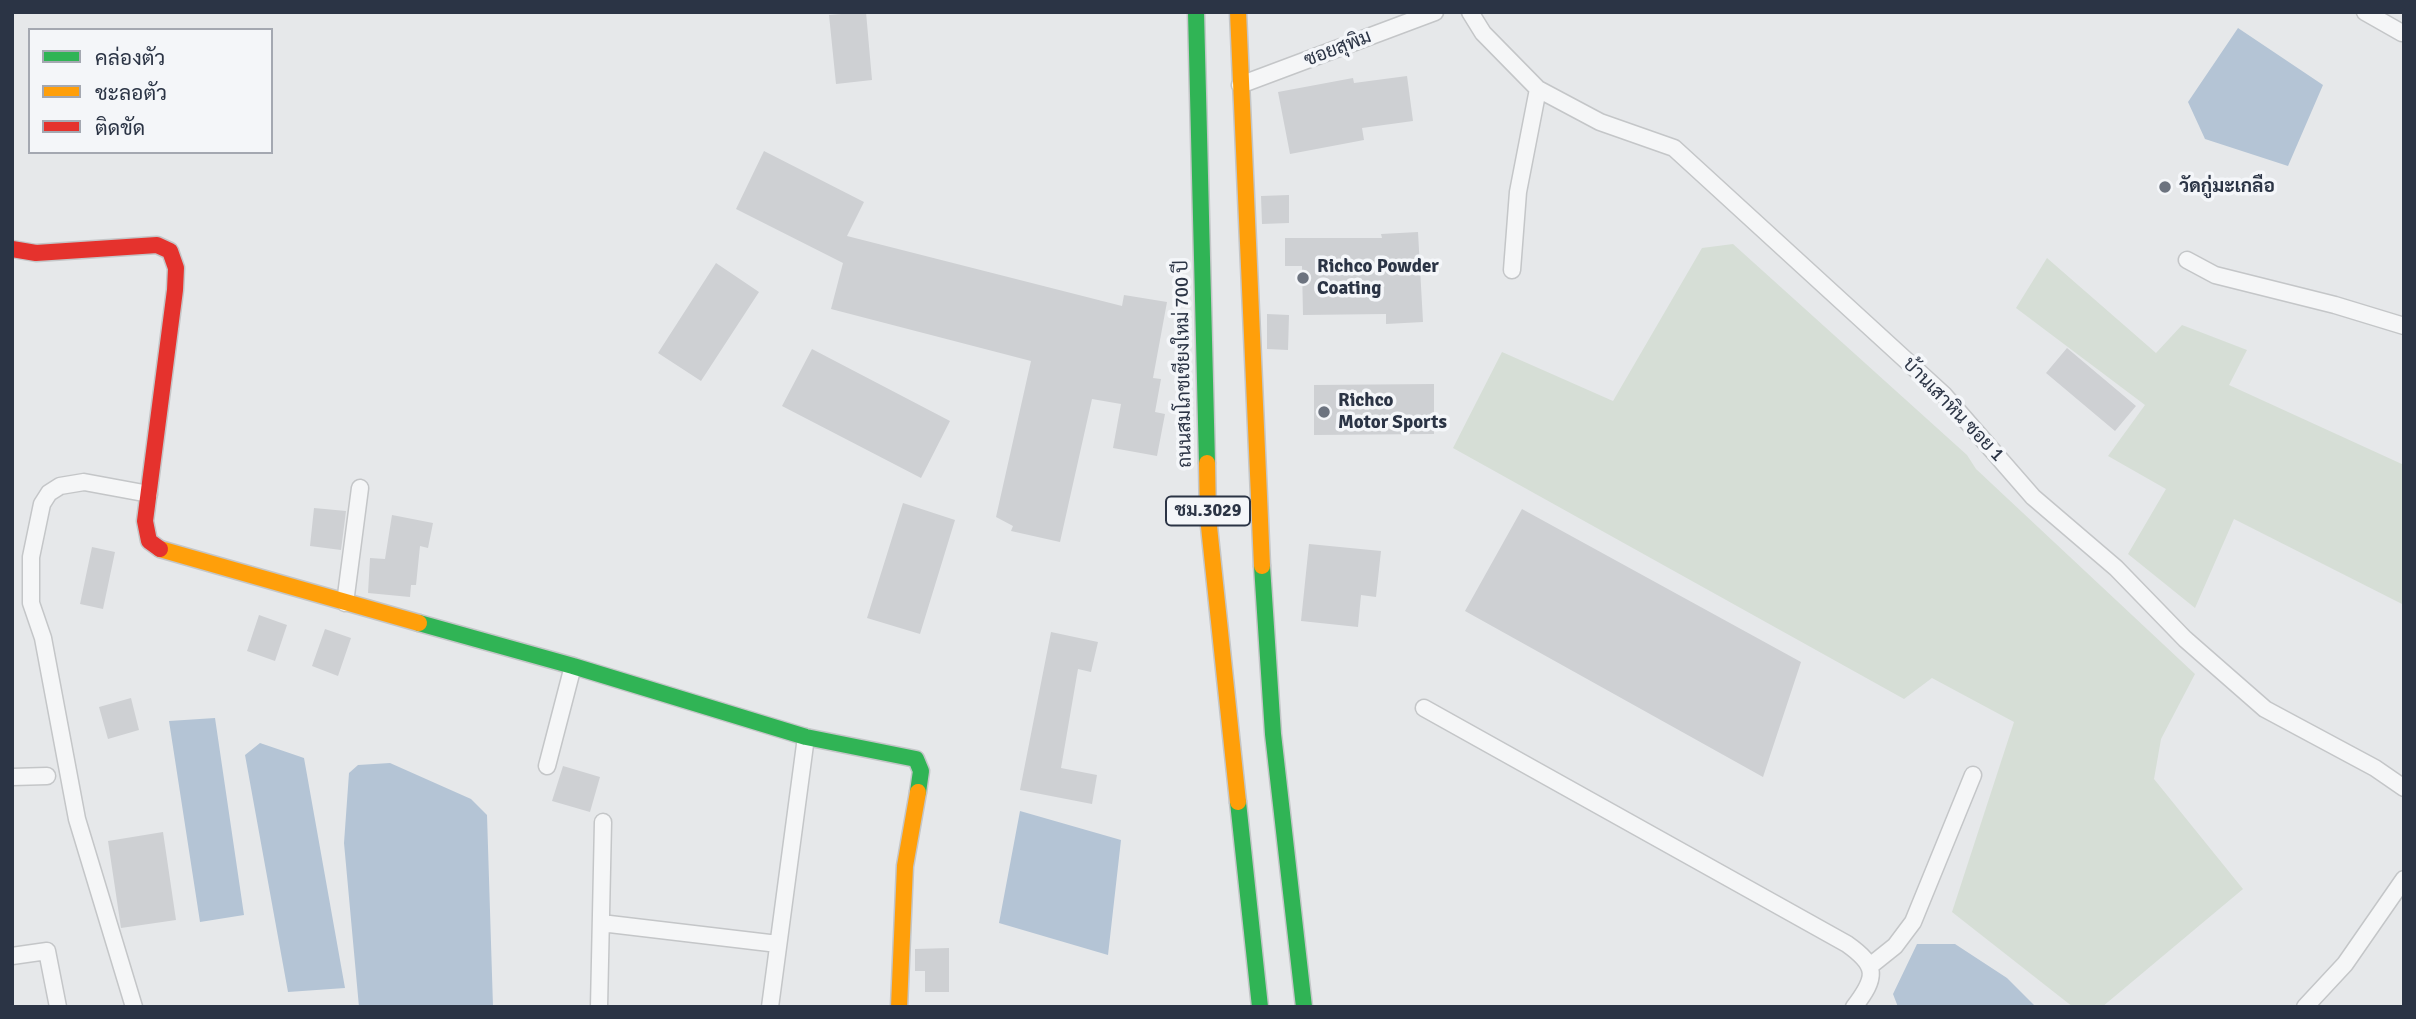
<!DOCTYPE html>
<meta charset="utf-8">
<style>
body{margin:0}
#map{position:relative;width:2416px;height:1019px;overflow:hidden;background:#e6e8ea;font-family:Signika,Sarabun,sans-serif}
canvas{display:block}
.frame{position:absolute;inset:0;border:14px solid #2b3445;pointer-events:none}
.legend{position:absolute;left:28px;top:28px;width:245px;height:126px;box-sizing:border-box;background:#f4f6f9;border:2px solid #a4a8b1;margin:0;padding:9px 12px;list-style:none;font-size:21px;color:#2b3445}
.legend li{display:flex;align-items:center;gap:14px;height:35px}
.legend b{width:35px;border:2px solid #a4a8b1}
</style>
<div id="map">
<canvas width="2416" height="1019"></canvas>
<div class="frame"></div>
<ul class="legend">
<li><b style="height:9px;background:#30b455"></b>คล่องตัว</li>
<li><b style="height:9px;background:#ff9f0a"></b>ชะลอตัว</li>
<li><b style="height:9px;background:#e5322d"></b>ติดขัด</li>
</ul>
</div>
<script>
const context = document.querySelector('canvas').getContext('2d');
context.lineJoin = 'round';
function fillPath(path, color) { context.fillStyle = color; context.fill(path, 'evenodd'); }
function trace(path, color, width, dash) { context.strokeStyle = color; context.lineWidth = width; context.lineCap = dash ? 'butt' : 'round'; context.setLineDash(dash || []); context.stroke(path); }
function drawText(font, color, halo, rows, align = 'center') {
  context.font = font + ' Signika,Sarabun,sans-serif'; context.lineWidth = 7; context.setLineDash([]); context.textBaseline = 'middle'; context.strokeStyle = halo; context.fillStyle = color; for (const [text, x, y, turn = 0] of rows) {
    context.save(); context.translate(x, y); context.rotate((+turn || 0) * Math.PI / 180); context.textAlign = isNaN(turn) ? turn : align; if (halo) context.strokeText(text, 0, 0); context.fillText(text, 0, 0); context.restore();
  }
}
fillPath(new Path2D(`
 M 1733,244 L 1967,455 L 1976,469 L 2195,674 L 2161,739 L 2154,779 L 2243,889 L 2102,1007 L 2073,1007 L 1952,912 L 2014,722 L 1932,678 L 1904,699 L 1453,448 L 1502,352 L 1613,401 L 1702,248 Z
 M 2047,258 L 2156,353 L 2182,325 L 2247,350 L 2229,385 L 2404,465 L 2404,605 L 2234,519 L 2195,608 L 2128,554 L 2166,489 L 2108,456 L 2145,405 L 2016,308 Z`), '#d6ded6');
fillPath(new Path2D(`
 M 2238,28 L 2323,85 L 2288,166 L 2205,139 L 2188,102 Z
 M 215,718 L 244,915 L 200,922 L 169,721 Z
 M 260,743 L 304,758 L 345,988 L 288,992 L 245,755 Z
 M 390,763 L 471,799 L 487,815 L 493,1007 L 359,1007 L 344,843 L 349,773 L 358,765 Z
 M 1020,811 L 1121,840 L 1108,955 L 999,923 Z
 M 1917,944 L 1955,944 L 2007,978 L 2036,1007 L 1898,1007 L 1893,994 Z`), '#b4c4d5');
fillPath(new Path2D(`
 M 866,12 L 872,80 L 836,84 L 829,15 Z
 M 1407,76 L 1413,121 L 1362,128 L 1364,140 L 1290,154 L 1278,92 L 1353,78 L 1354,83 Z
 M 764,151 L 864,202 L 847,236 L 1122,306 L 1124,295 L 1167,302 L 1153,378 L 1161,379 L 1155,412 L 1165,414 L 1157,456 L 1113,448 L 1121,404 L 1092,399 L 1060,542 L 1011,531 L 1013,526 L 996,517 L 1031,361 L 831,309 L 843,263 L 736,209 Z
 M 1289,195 L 1289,223 L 1262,224 L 1261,196 Z
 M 1418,232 L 1423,322 L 1386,324 L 1386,314 L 1303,315 L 1302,266 L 1285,266 L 1285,238 L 1382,238 L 1381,234 Z
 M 716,263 L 759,292 L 701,381 L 658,353 Z
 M 1267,314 L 1289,315 L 1288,350 L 1267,349 Z
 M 2067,348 L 2136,406 L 2115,431 L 2046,373 Z
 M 812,349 L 950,421 L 921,478 L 782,406 Z
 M 1434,384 L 1434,434 L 1314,435 L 1314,385 Z
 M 903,503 L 955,520 L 920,634 L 867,618 Z
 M 314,508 L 346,511 L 341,550 L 310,546 Z
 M 1522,509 L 1801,662 L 1763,777 L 1465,611 Z
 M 392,515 L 433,523 L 428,548 L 420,546 L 416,585 L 411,585 L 410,597 L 368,593 L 370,558 L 385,559 Z
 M 1309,544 L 1381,551 L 1376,597 L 1361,595 L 1358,627 L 1301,621 Z
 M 92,547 L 115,552 L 103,609 L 80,604 Z
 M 259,615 L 287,625 L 275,661 L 247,651 Z
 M 325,629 L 351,638 L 338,676 L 312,666 Z
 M 1051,632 L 1098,642 L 1091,672 L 1078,669 L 1061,768 L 1097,775 L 1092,804 L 1020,790 Z
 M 131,698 L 139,730 L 108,739 L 99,707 Z
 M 563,766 L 600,777 L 590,812 L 552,801 Z
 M 163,832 L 176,920 L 121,928 L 108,841 Z
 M 949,948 L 949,992 L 925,992 L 925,971 L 915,971 L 915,949 Z`), '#ced0d3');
const street = new Path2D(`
 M 1470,12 L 1483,33 L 1538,89 L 1600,122 L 1674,148 L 1944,395 L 2033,497 L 2116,568 L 2185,639 L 2265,709 L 2375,768 L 2404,788
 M 2365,12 L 2402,33
 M 1240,85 L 1435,12
 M 2187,260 L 2215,275 L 2335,305 L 2404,326
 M 1512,270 L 1518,192 L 1538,89
 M 345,603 L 360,488
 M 1424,708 L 1847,944 C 1878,966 1877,977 1854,1007
 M 547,766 L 573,666
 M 12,777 L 47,776
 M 601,923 L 778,944
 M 12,956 L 47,951 L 58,1007
 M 1870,966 L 1895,946 L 1913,922 L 1973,775
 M 134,1007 L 77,819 L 43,638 L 31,603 L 31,557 L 42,504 L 49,493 L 60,486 L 84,482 L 149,494
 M 599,1007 L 603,822
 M 770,1007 L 806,737
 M 2305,1007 L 2345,964 L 2404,879`);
const fast = new Path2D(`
 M 1196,12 L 1207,463
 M 1262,566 L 1273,734 L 1304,1007
 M 419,623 L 573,666 L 806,737 L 916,759 L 921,771 L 918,792
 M 1238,802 L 1260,1007`);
const slow = new Path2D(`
 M 1238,12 L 1262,566
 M 1207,463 L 1208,517 L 1238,802
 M 160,549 L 419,623
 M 899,1007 L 905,866 L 918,792`);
const jam = new Path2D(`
 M 12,249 L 36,253 L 157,245 L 170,251 L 176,268 L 175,290 L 145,521 L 149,541 L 160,549`);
trace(street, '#c4c6c8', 19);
trace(fast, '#c4c6c8', 19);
trace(slow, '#c4c6c8', 19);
trace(jam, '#c4c6c8', 19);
trace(street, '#f5f6f7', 16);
trace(fast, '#30b455', 16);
trace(slow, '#ff9f0a', 16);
trace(jam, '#e5322d', 16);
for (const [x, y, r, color] of [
 [2165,187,7,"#6c737f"],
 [1303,278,7,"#6c737f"],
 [1324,412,7,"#6c737f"]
]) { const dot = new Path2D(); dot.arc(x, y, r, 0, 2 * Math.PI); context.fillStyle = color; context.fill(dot); trace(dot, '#f4f6f9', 2.5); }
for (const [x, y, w] of [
 [1208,511,84]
]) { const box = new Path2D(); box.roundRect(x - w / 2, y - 14.5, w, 29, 5); context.fillStyle = '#f4f6f9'; context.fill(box); trace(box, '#2b3445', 2); }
drawText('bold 18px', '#2b3445', null, [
 ["ชม.3029",1208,511]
]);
drawText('19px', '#2b3445', '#f4f6f9', [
 ["ซอยสุพิม",1338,49,-21],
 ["ถนนสมโภชเชียงใหม่ 700 ปี",1184,364,-91],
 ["บ้านเสาหิน ซอย 1",1953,410,46]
]);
drawText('bold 19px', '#2b3445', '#f4f6f9', [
 ["วัดกู่มะเกลือ",2179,187],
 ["Richco Powder",1317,267],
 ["Coating",1317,289],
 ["Richco",1338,401],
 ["Motor Sports",1338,423]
], 'left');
</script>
